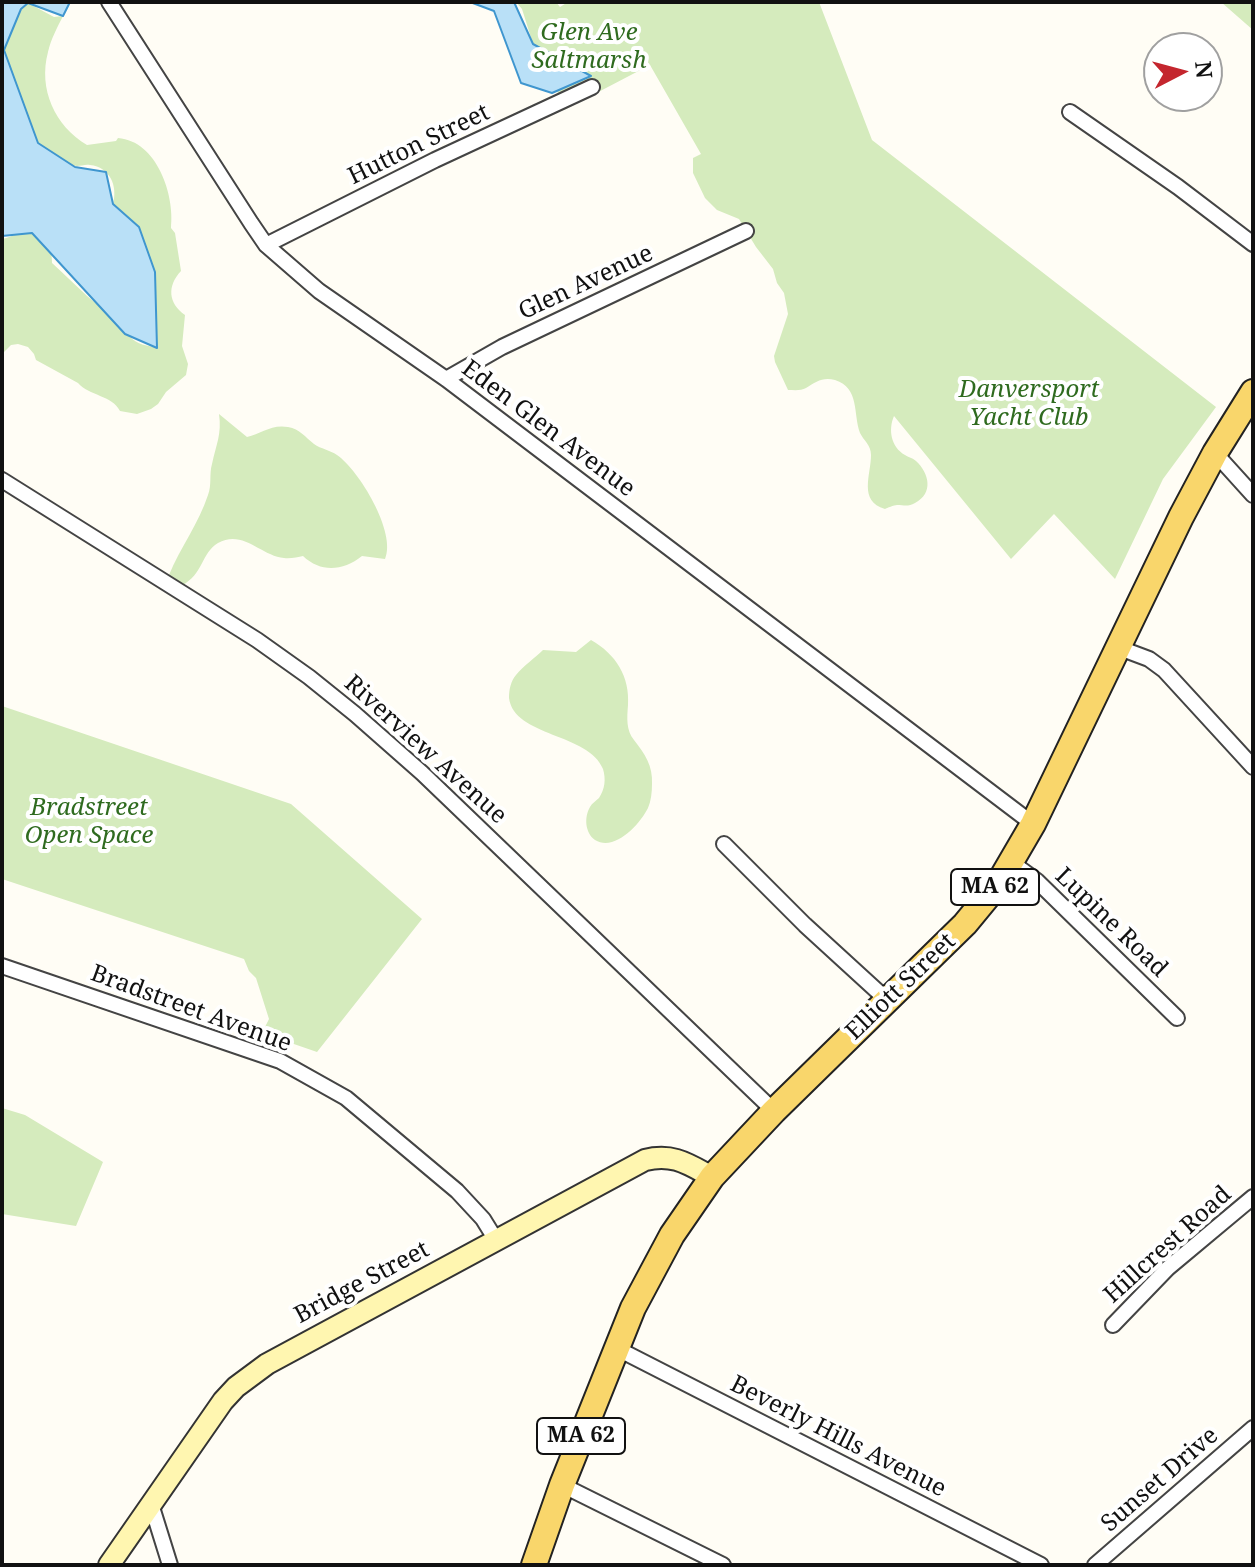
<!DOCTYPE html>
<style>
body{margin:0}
#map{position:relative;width:1255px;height:1567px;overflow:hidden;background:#fffdf5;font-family:"Noto Serif",serif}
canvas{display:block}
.frame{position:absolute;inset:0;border:4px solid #111;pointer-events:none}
.north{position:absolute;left:1143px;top:32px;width:80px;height:80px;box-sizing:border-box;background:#fff;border:2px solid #a0a0a0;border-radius:50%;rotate:84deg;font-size:22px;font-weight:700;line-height:32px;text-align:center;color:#111}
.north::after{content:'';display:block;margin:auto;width:28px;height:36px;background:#c4262e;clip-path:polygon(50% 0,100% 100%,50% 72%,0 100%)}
</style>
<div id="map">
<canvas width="1255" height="1567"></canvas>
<div class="frame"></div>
<div class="north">N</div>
</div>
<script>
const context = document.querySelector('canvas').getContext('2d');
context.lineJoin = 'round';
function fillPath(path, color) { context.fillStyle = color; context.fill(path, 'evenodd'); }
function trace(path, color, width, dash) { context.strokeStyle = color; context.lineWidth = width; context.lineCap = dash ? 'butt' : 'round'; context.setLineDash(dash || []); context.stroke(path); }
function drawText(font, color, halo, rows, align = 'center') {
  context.font = font + ' "Noto Serif",serif'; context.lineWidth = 8; context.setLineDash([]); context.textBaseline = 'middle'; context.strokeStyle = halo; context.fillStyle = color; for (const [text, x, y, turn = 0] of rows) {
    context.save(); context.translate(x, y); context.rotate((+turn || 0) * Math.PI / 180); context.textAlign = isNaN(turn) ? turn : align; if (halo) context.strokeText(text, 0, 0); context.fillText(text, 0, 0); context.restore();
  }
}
fillPath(new Path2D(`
 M 516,2 L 556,2 L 560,7 L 568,2 L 819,2 L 872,140 L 1216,407 L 1163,479 L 1115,579 L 1054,514 L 1011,559 L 894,416 C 888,430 891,447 905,455 C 910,458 911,457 916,461 C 929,473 934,493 915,503 C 908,507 904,505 897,505 C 894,505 887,508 885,509 C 858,501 871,475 871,455 C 871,445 864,441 860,433 C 853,414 860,388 835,380 C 822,377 816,382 806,388 C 801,391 794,390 788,390 L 775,362 L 774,356 L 788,314 L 784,293 L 777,283 L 773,269 L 756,247 L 739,219 L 717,210 L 705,198 L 693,173 L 693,158 L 701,154 L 650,65 L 564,110 L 542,50 L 533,44 L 522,9 Z
 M 1221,2 L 1253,2 L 1253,30 Z
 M 28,3 L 54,17 L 63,16 C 57,28 51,39 48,52 C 38,89 55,126 87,145 L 116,141 L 118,138 C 157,141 175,195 171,228 L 175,233 L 181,271 C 167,286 168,303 185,315 L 182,346 L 188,364 L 186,375 L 166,392 L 158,404 L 151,409 L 137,414 L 120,411 C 112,395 89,396 78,383 L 36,360 L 34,354 L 28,347 L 18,344 L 11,345 L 2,354 L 2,239 C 24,234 26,224 45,244 C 51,251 52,254 52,263 C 63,273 73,283 84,293 C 91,301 101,305 109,312 C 128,328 125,345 157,347 L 139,228 L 113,204 C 118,186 110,167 90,165 C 86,164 81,166 77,166 C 67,166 45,151 38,143 L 7,66 L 4,50 L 17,14 Z
 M 219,414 L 247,437 C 261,434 271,424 288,427 C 300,429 305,437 314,444 C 321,449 330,450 337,455 C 359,470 397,533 385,559 L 362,556 C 343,571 321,573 303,556 C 298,557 290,559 284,558 C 261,556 243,529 218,543 C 201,553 204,574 181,586 L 173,582 L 169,575 C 180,548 199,523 208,495 C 212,485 209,474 212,464 C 216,445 222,434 219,414 Z
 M 591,640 C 616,654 630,677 628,705 C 627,718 626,730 634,740 C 645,754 653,766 652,784 C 652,792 651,801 648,808 C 640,824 615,852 595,840 C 585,833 584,817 590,807 C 592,803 596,801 599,798 C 605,789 606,779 603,769 C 589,733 514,737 509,698 C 509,689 511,681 516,675 C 523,666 535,658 543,650 L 576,652 Z
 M 2,706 L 291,804 L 422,919 L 317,1052 L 262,1033 L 269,1019 L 256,978 L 249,971 L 244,959 L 2,879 Z
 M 2,1108 L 25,1115 L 103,1162 L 76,1226 L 2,1214 Z`), '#d5ebbd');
const water = new Path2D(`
 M 2,2 L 70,2 L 63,16 L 28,3 L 21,9 L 4,50 L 38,143 L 75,167 L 106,172 L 113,204 L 139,227 L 155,272 L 157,348 L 125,334 L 32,233 L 2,236 Z
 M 470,2 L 514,2 L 533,44 L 591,76 L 552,93 L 521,83 L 494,11 Z`);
fillPath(water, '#b9e0f7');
trace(water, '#3f96cf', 2);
const minor = new Path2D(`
 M 109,2 L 251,223 L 266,245 L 319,291 L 446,379 L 1033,824
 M 1070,112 L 1178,187 L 1253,244
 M 266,245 L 435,160 L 592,87
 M 446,379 L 502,347 L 746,231
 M 1215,453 L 1253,495
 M 2,480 L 257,640 L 309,677 L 355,714 L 422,773 L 774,1111
 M 1117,647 L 1149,659 L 1164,670 L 1253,767
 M 724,844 L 805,925 L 887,1000
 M 1011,862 L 1037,881 L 1177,1018
 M 2,966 L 280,1061 L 346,1098 L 457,1191 L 483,1219 L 496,1240
 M 1113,1325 L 1168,1268 L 1253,1197
 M 616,1348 L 1041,1565
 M 562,1485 L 723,1565
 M 151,1504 L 170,1565
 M 1095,1565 L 1253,1428`);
const secondary = new Path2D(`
 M 109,1565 L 223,1401 L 236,1387 L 267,1364 L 645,1160 C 673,1153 688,1164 712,1177`);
const primary = new Path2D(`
 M 534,1565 L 562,1485 L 633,1308 L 672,1235 L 712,1177 L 774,1111 L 965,924 L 998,884 L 1033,824 L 1181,517 L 1215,453 L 1253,392`);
trace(minor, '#444', 18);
trace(secondary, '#333', 24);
trace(primary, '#222', 28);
trace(minor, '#fff', 14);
trace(secondary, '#fff6b0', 20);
trace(primary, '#f9d66b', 24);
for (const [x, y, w] of [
 [995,887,88],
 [581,1436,88]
]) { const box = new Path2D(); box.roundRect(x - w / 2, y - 18, w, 36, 6); context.fillStyle = '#fff'; context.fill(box); trace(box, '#111', 2); }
drawText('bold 22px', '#111', null, [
 ["MA 62",995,887],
 ["MA 62",581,1436]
]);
drawText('italic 24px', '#2f6b1f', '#fff', [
 ["Glen Ave",589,33],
 ["Saltmarsh",589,61],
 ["Danversport",1029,390],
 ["Yacht Club",1029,418],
 ["Bradstreet",89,808],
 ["Open Space",89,836]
]);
drawText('24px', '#111', '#fff', [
 ["Hutton Street",419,145,-26],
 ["Glen Avenue",586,283,-25],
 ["Eden Glen Avenue",548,429,37],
 ["Riverview Avenue",425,750,42],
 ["Lupine Road",1111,923,44],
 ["Elliott Street",901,987,-44],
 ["Bradstreet Avenue",191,1009,20],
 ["Hillcrest Road",1168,1245,-42],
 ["Bridge Street",362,1283,-28],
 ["Beverly Hills Avenue",838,1437,27],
 ["Sunset Drive",1160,1480,-41]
]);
</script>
